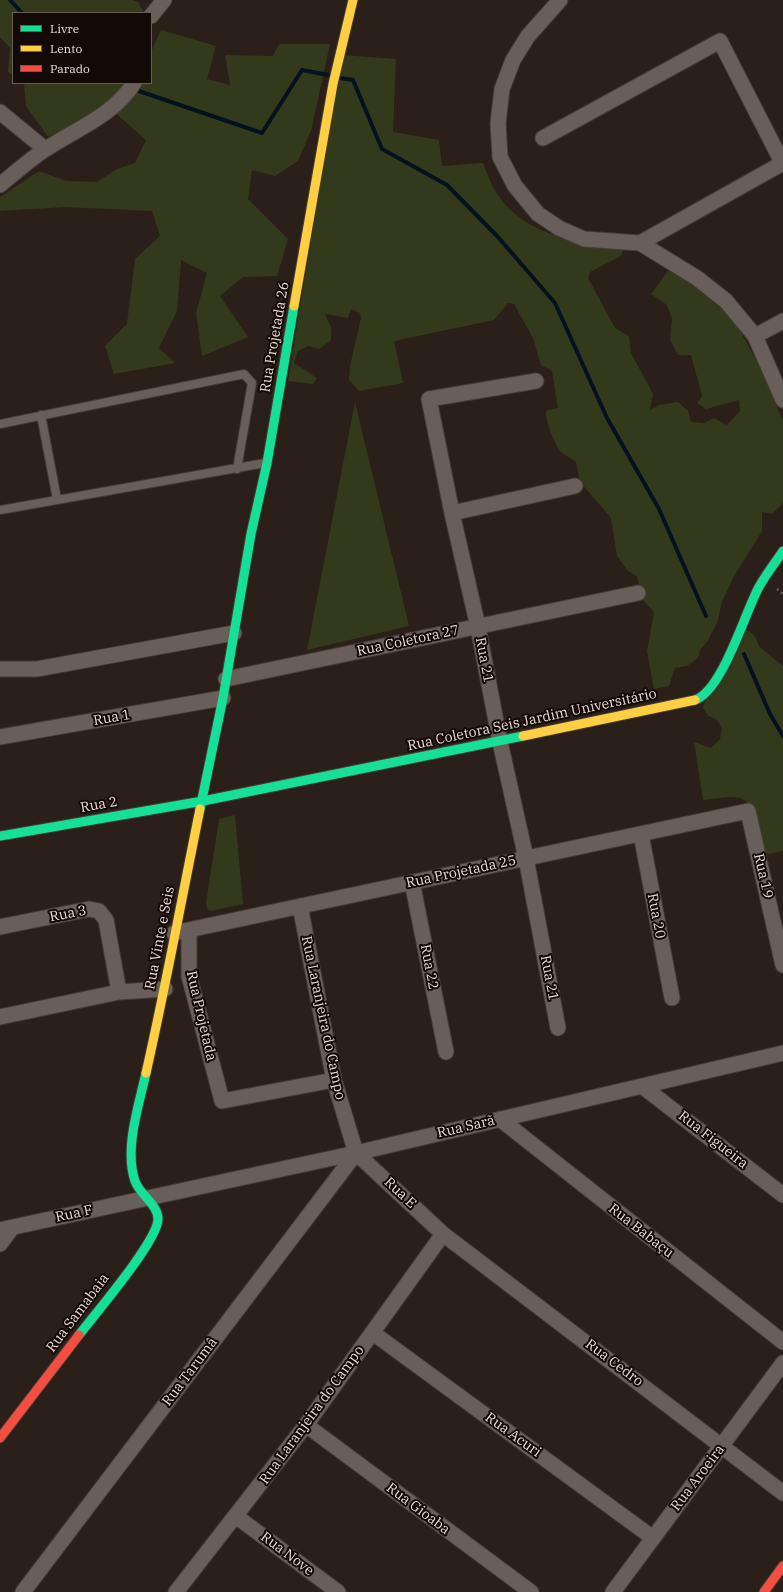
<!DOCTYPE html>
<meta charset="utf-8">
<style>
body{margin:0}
#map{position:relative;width:783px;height:1592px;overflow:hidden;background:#2b1f19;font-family:"IBM Plex Serif",serif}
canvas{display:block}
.legend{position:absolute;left:12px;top:12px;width:140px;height:72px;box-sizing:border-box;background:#130906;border:1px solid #695d58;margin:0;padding:5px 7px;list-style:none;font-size:12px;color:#ebdbd4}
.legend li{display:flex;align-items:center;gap:8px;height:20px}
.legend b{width:20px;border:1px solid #695d58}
</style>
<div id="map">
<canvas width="783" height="1592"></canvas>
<ul class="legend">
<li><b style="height:5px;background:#16e098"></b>Livre</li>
<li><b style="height:5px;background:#ffcf43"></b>Lento</li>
<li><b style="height:5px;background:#f24e42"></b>Parado</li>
</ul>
</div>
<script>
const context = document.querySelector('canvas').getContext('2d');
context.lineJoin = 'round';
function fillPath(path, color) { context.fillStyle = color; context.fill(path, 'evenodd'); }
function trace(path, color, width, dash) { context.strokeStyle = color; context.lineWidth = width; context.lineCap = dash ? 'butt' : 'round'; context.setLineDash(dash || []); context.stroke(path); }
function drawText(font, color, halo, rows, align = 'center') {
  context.font = font + ' "IBM Plex Serif",serif'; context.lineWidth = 4; context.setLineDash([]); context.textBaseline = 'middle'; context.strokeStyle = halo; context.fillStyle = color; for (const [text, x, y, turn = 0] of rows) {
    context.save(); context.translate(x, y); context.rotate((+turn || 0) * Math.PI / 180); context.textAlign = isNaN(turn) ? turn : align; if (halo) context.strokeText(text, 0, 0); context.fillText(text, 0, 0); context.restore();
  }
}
fillPath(new Path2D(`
 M 0,0 L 132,0 L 138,2 L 144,13 L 13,13 L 13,75 L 8,72 L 10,48 L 0,37 Z
 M 161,30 L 216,46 L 207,79 L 230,85 L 225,55 L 273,56 L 279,44 L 330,44 L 311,131 L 298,161 L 275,176 L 252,170 L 248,199 L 288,239 L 277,276 L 243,277 L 220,296 L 248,337 L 202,356 L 196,313 L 207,273 L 181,260 L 177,311 L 159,348 L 175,363 L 114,374 L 105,346 L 127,324 L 135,259 L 160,236 L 152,211 L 65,207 L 0,211 L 0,197 L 39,171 L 66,181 L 97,182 L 117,169 L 135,163 L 146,140 L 112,110 L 135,83 L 151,83 L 151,52 Z
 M 341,55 L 396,59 L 393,132 L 439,140 L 442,166 L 483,163 C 487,173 491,185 497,194 C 524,235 578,243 623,248 L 621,256 L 590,272 L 588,278 L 615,328 L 629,336 L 631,353 L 653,394 L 650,410 L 659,405 L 678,402 L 688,411 L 691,422 L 704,423 L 714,418 L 727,425 L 740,411 L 739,400 L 706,409 L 697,403 L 702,396 L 691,355 L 678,355 L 670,340 L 672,319 L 667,305 L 651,294 L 668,271 L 680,274 L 713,297 L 731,315 L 757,361 L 783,421 L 783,503 L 772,514 L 762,512 L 762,531 L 733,578 L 722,602 L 717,623 L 707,642 L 700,650 L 698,658 L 687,666 L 675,668 L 669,686 L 654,689 L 647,651 L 654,612 L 644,601 L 637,576 L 628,571 L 617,556 L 611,518 L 580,482 L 576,462 C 572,459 566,456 562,453 C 555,446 545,420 546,411 L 558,408 L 552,371 L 541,365 L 533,338 L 514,304 L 508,303 L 494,320 L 394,341 L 403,383 L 359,391 L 349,380 L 350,366 L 361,318 L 360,313 L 351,309 L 348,318 L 325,314 L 331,327 L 331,340 L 319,349 L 308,346 L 298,351 L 294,363 L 317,378 L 313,384 L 288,381 Z
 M 24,83 L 133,83 L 108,107 L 48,137 L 26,106 Z
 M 355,402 L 409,626 L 307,650 Z
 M 746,630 C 760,636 754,642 762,649 C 769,655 776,660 783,666 L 783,851 L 763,855 L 750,806 C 741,791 719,799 703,800 L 694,742 L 711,748 L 720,739 L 722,728 L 716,719 L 708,716 L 703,708 L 706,699 Z
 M 235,815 L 243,904 L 211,911 L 207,909 L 206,903 L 219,819 Z`), '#333a1c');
trace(new Path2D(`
 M 10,0 L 22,13
 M 340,78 L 353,80 L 382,149 L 447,185 L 498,237 L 555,303 L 607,418 L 659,509 L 706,616
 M 133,89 L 262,133 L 302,70 L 328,75
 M 744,654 L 770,714 L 783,736`), '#041220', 4);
const lane = new Path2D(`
 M 41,415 L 57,499
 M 0,424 L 244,374 L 252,383 L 237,469
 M 0,510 L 265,463`);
const street = new Path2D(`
 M 560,0 L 528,36 L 513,60 L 502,89 L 498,123 L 500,157 L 515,186 L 538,214 L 559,228 L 584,239 L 640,243 L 697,278 L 726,301 L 755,336 L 783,400
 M 151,16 L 164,0
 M 0,112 L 45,149
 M 543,138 L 720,41 L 783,164
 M 0,185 C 15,173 30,159 46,149 C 76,129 114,115 134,83
 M 640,243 L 783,163
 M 755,336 L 783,321
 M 536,381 L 429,399 L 452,513 L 478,627 L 500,742 L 526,858 L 558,1028
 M 452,513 L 575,486
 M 0,669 L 37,669 L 234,633
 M 226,679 L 638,593
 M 0,737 L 223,698
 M 641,834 L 672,998
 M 412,882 L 446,1052
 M 300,906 L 334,1080 L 356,1153
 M 0,927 L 89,909 L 99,911 L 106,920 L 119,992
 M 189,930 L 189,976 L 222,1101 L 334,1080
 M 174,933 L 748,811 L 783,965
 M 0,1017 L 119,992 L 165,989
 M 642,1086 L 783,1195
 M 500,1119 L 783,1342
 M 356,1153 L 443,1234 L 783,1493
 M 0,1230 L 356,1153 L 783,1053
 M 0,1244 L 12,1228
 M 373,1333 L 653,1538
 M 306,1425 L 531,1592
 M 237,1517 L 338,1592
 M 23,1592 L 356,1153
 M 176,1592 L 306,1425 L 443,1234
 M 613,1592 L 783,1363`);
const fast = new Path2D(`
 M 695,700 C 723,690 745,612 759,587 C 766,574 775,563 783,551
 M 200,809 L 223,698 L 251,534 L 267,463 L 294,306
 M 0,836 L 203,801 L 523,736
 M 79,1335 C 95,1314 156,1243 158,1220 C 159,1205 139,1194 135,1181 C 124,1149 139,1105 146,1073`);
const slow = new Path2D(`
 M 294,306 L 333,84 L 353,0
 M 523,736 L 695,700
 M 146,1073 C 166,985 182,897 200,809`);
const jam = new Path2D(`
 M 0,1438 L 79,1335
 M 764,1592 L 783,1566`);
trace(lane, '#463c37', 10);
trace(street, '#463c37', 17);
trace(fast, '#463c37', 11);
trace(slow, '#463c37', 11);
trace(jam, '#463c37', 11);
trace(new Path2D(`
 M 777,589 L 783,594`), '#665d59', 2.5, [2, 3]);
trace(lane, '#685f5a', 8);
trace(street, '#685f5a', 15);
trace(fast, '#16e098', 9);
trace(slow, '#ffcf43', 9);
trace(jam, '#f24e42', 9);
drawText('14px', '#ebdbd4', '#130906', [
 ["Rua Projetada 26",275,337,-80],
 ["Rua Coletora 27",408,641,-12],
 ["Rua 21",484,660,79],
 ["Rua 1",112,718,-10],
 ["Rua Coletora Seis Jardim Universitário",532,720,-12],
 ["Rua 2",99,805,-10],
 ["Rua Projetada 25",461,872,-12],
 ["Rua 19",763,876,77],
 ["Rua 3",68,914,-11],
 ["Rua 20",656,916,79],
 ["Rua Vinte e Seis",160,938,-79],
 ["Rua 22",429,967,79],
 ["Rua 21",549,978,79],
 ["Rua Projetada",201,1016,77],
 ["Rua Laranjeira do Campo",323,1018,78],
 ["Rua Sarã",466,1127,-13],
 ["Rua Figueira",713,1140,38],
 ["Rua E",400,1193,43],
 ["Rua F",74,1214,-12],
 ["Rua Babaçu",641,1231,38],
 ["Rua Samabaia",78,1313,-53],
 ["Rua Cedro",614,1363,37],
 ["Rua Tarumâ",190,1372,-53],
 ["Rua Laranjeira do Campo",312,1415,-54],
 ["Rua Acuri",513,1435,36],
 ["Rua Aroeira",698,1478,-53],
 ["Rua Gioaba",418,1509,37],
 ["Rua Nove",287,1554,37]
]);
</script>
